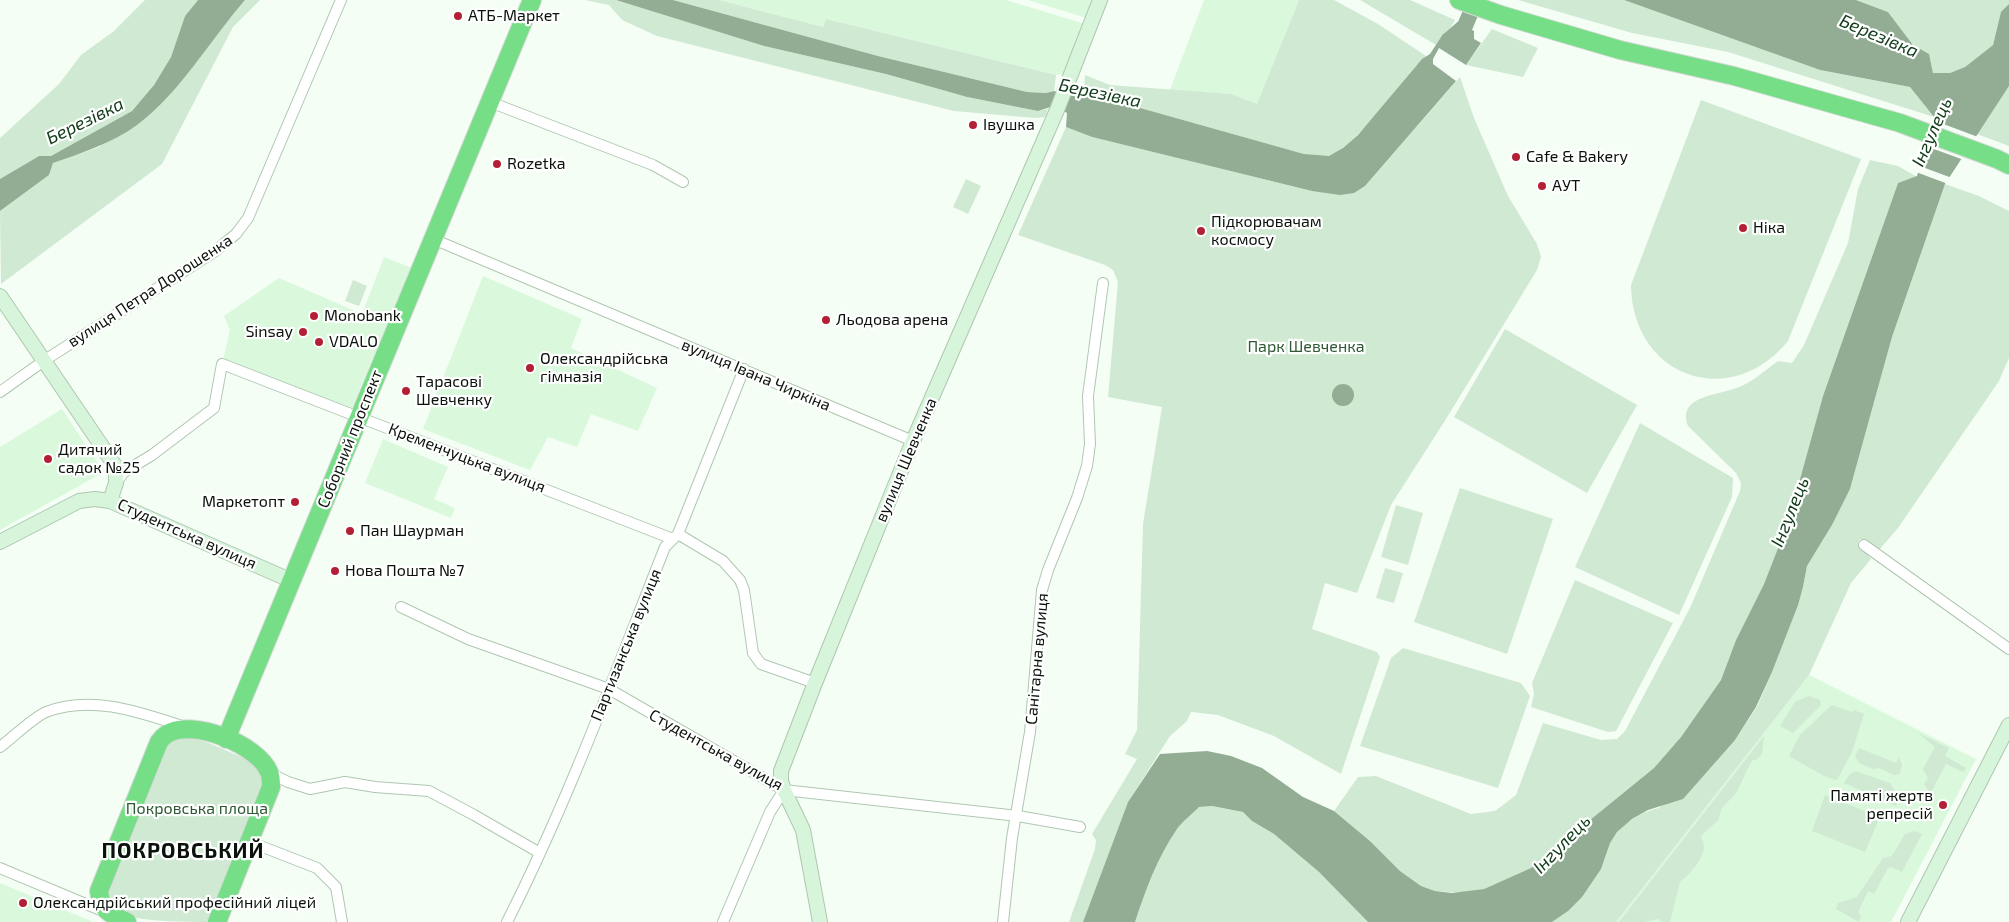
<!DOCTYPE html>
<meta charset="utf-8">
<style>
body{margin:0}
canvas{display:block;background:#f5fef5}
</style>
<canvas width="2009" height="922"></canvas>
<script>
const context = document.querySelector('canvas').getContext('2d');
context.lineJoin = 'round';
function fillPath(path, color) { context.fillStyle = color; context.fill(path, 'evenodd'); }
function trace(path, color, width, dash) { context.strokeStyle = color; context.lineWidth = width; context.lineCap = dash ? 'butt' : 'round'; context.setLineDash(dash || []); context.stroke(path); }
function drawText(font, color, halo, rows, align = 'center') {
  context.font = font + ' "Exo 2",sans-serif'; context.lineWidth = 4.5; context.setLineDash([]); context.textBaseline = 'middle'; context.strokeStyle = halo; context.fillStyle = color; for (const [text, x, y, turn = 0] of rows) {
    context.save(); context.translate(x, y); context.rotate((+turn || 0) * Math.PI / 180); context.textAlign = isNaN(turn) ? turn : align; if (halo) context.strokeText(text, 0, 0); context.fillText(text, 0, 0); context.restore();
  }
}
fillPath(new Path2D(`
 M 719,0 L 1006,0 L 1085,24 L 1067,73 L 1056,75 L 826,19 L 823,27 Z
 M 1028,0 L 1091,0 L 1092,8 L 1088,17 L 1083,17 Z
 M 1204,0 L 1299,0 L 1257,104 L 1231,94 L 1170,90 Z
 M 384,257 L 412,268 L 378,353 L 372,359 L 352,408 L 223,360 L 230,330 L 224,316 L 279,278 L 362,314 Z
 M 483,276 L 582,319 L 571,348 L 657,388 L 638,431 L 591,414 L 577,447 L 548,437 L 530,470 L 423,429 Z
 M 62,409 L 104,472 L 0,530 L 0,447 Z
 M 383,439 L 448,467 L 434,499 L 455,508 L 451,518 L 365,483 Z
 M 1809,675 L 1976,759 L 1891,922 L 1616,922 Z
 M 0,883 L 93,922 L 0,922 Z`), '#d9f8dc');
fillPath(new Path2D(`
 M 145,0 L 198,0 L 185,16 L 171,57 L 154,85 L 132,111 L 51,156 L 39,156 L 0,179 L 0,138 L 59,84 L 81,55 L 114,31 Z
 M 245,0 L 260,0 L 233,27 L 162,164 L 1,284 L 0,211 L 49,175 L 53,163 L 99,147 L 227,21 Z
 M 585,0 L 616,0 L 764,46 L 886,74 L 967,97 L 1038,111 L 1048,109 L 1045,117 L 1035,118 L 954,111 L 657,36 L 622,20 L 609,5 Z
 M 673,0 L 719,0 L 823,27 L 826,19 L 1056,75 L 1054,91 L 1046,93 L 1027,92 L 878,56 Z
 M 1299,0 L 1334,0 L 1378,24 L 1426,56 L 1417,65 C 1399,85 1352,151 1328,156 C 1320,157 1312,155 1304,154 L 1094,95 L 1084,94 L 1085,75 L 1110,85 L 1231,94 L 1257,104 Z
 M 1360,0 L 1410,0 L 1455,20 L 1448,32 L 1443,34 L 1436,45 Z
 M 1518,0 L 1624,0 L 1820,70 L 1910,87 L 1934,117 L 1728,52 L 1632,33 Z
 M 1856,0 L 2009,0 L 2009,4 L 2001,13 L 1993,45 L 1965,67 L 1950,73 L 1933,73 L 1929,55 L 1913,45 L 1888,12 Z
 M 1492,29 L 1538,48 L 1523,77 L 1466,65 Z
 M 1460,77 L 1474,118 L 1508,196 L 1537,244 L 1541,257 L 1537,270 L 1446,419 L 1391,505 L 1357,593 L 1325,583 L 1312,629 L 1377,652 L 1380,657 L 1341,774 L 1274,736 L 1218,715 L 1191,712 L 1187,721 L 1170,736 L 1128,802 L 1083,922 L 1069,922 L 1095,849 L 1096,840 L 1092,834 L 1137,759 L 1125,754 L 1137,730 L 1143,524 L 1162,407 L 1108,397 L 1118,282 L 1113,270 L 1105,265 L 1018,235 L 1066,127 L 1092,137 L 1312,191 L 1365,186 Z
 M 2009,86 L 2009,146 L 1977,134 Z
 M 1701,100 L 1861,159 L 1788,341 C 1730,412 1632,377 1631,285 Z
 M 1870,160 L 1898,166 L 1917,177 L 1898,183 L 1823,396 L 1789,523 L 1764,584 L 1736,640 L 1721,680 L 1681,737 L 1654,768 L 1531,868 L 1484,889 L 1464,893 L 1435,891 L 1421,886 L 1400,871 L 1370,841 L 1334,811 L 1358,777 L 1376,776 L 1471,814 L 1495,811 L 1516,795 L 1543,723 L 1601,740 L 1617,739 L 1625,731 L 1690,608 L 1740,491 L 1741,483 L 1736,473 L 1688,426 C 1677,395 1718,396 1739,387 C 1753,382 1765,370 1778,361 L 1792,363 L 1804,345 L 1848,243 L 1858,189 Z
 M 966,179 L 981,186 L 968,214 L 953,207 Z
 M 1945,184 L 1979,196 L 2009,211 L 2009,358 L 1999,381 L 1898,528 L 1879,550 L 1860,539 L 1858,543 L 1871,559 L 1851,583 L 1809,675 L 1616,922 L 1552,922 C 1572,908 1586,892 1599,871 C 1605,863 1605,851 1610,842 C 1620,825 1640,812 1659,808 L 1735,740 L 1757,707 L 1772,672 L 1797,605 L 1803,587 L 1807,566 L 1832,525 L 1850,489 L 1892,337 Z
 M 353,280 L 367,286 L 359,306 L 345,301 Z
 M 1505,329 L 1637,405 L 1587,493 L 1454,417 Z
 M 1640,423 L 1733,478 L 1732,497 L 1679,615 L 1575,567 Z
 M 1460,488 L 1553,519 L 1507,654 L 1414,622 Z
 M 1396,505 L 1423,513 L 1408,565 L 1381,557 Z
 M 1385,568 L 1403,573 L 1394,603 L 1376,598 Z
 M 1575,580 L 1673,623 L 1616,731 L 1608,732 L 1531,707 L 1534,694 L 1532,683 Z
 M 1403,648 L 1521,683 L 1530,696 L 1498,788 L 1360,746 L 1391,658 Z
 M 1809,696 L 1820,700 L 1821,705 L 1793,733 L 1780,726 L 1795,702 Z
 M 1832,705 L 1852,712 L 1854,710 L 1864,714 L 1852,752 L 1837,780 L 1824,776 L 1789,756 L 1800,735 Z
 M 1918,733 L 1949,748 L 1945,756 L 1966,768 L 1963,772 L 1946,764 L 1930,794 L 1924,784 L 1928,778 L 1923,769 L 1935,747 Z
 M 190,735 L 260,765 L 267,775 L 213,922 C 188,922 134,922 115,912 C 108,906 107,895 106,886 L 161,745 Z
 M 1764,736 L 1762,754 L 1756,760 L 1752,760 L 1736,793 L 1722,808 L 1718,820 L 1701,836 C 1702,840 1704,844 1704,848 C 1702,861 1689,875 1680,882 L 1670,922 L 1662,922 L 1658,919 L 1644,922 L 1619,922 Z
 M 1859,748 L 1896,763 L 1899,757 L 1902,765 L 1900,774 L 1894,775 L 1879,768 L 1873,769 L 1859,763 L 1855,756 Z
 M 1855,771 L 1890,783 L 1899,799 L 1896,806 L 1844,783 L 1850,774 Z
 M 1825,795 L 1880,817 L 1865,852 L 1812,831 Z
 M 1212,806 L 1243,812 L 1252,821 L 1274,834 L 1319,872 L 1368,922 L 1135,922 C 1146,889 1157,857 1177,829 C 1183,821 1192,814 1199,807 Z
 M 1915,831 L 1922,834 L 1902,872 L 1891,867 L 1888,868 L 1874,894 L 1868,891 L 1858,912 L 1861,917 L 1859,922 L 1836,909 L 1838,903 L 1857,897 L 1883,858 L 1892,856 L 1905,834 Z`), '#d0e9d3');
fillPath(new Path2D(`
 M 198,0 L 245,0 C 210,40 180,93 137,125 C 112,143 82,153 53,163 L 49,175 L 0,211 L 0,179 L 39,156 L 51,156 L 132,111 L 154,85 L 171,57 L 185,16 Z
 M 616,0 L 673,0 L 878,56 L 1027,92 L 1046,93 L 1054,91 L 1079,97 L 1084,94 L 1094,95 L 1304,154 L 1329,156 L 1343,148 L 1358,135 L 1422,59 L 1430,54 L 1443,34 L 1454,30 L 1461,24 L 1474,31 L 1474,39 L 1481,43 L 1466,65 L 1439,48 L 1433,59 L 1433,64 L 1456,81 L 1365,186 L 1354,193 L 1340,195 L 1312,191 L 1092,137 L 1066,127 L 1067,113 L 1054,106 L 1038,111 L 967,97 L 886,74 L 764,46 Z
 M 1624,0 L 1856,0 L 1888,12 L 1913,45 L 1929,54 L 1933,73 L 1950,73 L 1965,67 L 1993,45 L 2001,12 L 2009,4 L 2009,86 L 1945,184 L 1892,337 L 1850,489 L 1832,525 L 1807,566 L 1803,587 L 1798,605 L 1772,672 L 1756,707 L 1735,740 L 1683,799 L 1648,810 L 1632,819 L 1617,832 L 1610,843 L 1601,869 L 1582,897 L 1568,911 L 1552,922 L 1368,922 L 1319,872 L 1274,834 L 1252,821 L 1243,812 L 1212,806 L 1199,807 C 1192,814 1183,821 1177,829 C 1157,858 1146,889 1135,922 L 1083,922 L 1128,802 L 1160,754 L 1207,751 L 1231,756 L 1262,768 L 1303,797 L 1334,811 L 1370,841 L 1400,871 L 1421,886 L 1435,891 L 1452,893 L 1484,889 L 1531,868 L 1654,768 L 1681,737 L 1721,680 L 1736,640 L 1764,584 L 1788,523 L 1823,396 L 1898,183 L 1917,176 L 1934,117 L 1910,87 L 1820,70 Z
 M1332 395a11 11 0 1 1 22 0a11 11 0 1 1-22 0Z`), '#92ad94');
fillPath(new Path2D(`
 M 1930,119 L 1978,137 L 1964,160 L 1923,145 Z
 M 1917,165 L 1952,178 L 1948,184 L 1916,172 Z`), '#f5fef5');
trace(new Path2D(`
 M 1449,40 L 1465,26 L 1476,0`), '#92ad94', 16);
const street = new Path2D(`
 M 490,102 L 653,165 L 683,182
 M 433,239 L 913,441
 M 0,392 L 45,360 L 214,252 L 236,234 L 248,218 L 341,0
 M 116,483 L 124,472 L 152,455 L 214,408 L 222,364 L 673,539
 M 678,534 L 723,561 L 740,580 L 744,590 L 753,653 L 761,664 L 815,683
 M 1864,545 L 2009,649
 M 401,607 L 468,639 L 609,689 L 784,790 L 1018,816 L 1080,827
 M 0,747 C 12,738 34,717 46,712 C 92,694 142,713 185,727
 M 270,773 L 288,782 L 310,789 L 345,782 L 375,787 L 429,791 L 474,815 L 540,853
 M 250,842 L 317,868 L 336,887 L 342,922
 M 0,868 L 105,912
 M 507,922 C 568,801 615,673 665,547 L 678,534 L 744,369
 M 723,922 L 770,812 L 784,790
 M 1003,922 L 1012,838 L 1030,732 L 1042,590 L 1048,570 L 1077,498 L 1087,466 L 1090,444 L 1088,396 L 1103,283`);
const secondary = new Path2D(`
 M 0,296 L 116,467 L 116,483 L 110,501 L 292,581
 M 0,542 L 79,501 L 95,499 L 110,501
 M 820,922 L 803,830 L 784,790 L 781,781 L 781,771 L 815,683 L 913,441 L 1057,110 L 1100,0
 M 1908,922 L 2009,725`);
const highway = new Path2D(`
 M 1459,0 L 1501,15 L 1620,50 L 1734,76 L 1900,123 L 1997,159 L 2009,165
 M 226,739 L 532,0
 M 127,922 C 110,914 101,911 99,891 L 159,742 C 161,739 164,736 167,734 C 193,718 258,745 269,772 C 271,776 271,782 271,787 L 217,922`);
trace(street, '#afc7b1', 12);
trace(secondary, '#afc7b1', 16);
trace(highway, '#d8d9d8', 20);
trace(street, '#fff', 10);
trace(secondary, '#d6f5db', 14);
trace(highway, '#76de87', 18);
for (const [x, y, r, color] of [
 [458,16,5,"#b32036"],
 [973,125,5,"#b32036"],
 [1516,157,5,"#b32036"],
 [497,164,5,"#b32036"],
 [1542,186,5,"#b32036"],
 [1743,228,5,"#b32036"],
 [1201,231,5,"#b32036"],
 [314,316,5,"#b32036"],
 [826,320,5,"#b32036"],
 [303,332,5,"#b32036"],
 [319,342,5,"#b32036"],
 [530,368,5,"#b32036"],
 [406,391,5,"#b32036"],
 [48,459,5,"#b32036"],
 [295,502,5,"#b32036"],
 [350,531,5,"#b32036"],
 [335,571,5,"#b32036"],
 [1943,805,5,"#b32036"],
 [23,903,5,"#b32036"]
]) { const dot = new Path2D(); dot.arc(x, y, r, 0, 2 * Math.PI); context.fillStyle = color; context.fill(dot); trace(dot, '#fff', 2); }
drawText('16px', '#0a120b', '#fff', [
 ["АТБ-Маркет",468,16],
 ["Івушка",983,125],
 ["Cafe & Bakery",1526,157],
 ["Rozetka",507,164],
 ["АУТ",1552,186],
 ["Підкорювачам",1211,222],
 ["космосу",1211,240],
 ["Ніка",1753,228],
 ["Monobank",324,316],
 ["Льодова арена",836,320],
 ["Sinsay",293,332,"right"],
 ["VDALO",329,342],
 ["Олександрійська",540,359],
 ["гімназія",540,377],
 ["Тарасові",416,382],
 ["Шевченку",416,400],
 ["Дитячий",58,450],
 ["садок №25",58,468],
 ["Маркетопт",285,502,"right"],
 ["Пан Шаурман",360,531],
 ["Нова Пошта №7",345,571],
 ["Памяті жертв",1933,796,"right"],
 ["репресій",1933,814,"right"],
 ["Олександрійський професійний ліцей",33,903]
], 'left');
drawText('16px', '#0a120b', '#fff', [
 ["вулиця Петра Дорошенка",150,291,-33],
 ["вулиця Івана Чиркіна",756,375,23],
 ["Соборний проспект",350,439,-68],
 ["Кременчуцька вулиця",467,458,21],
 ["вулиця Шевченка",906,460,-67],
 ["Студентська вулиця",187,534,24],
 ["Партизанська вулиця",626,645,-68],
 ["Санітарна вулиця",1037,659,-85],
 ["Студентська вулиця",716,750,29]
]);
drawText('16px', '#2f5935', '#fff', [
 ["Парк Шевченка",1306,347],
 ["Покровська площа",197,809]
]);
drawText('italic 18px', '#113c1a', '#fff', [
 ["Березівка",1879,36,23],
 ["Березівка",1100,93,12],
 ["Березівка",85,121,-26],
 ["Інгулець",1932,132,-66],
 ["Інгулець",1790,512,-68],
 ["Інгулець",1562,844,-46]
]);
context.letterSpacing = '1px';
drawText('bold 21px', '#0a120b', '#fff', [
 ["ПОКРОВСЬКИЙ",183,851]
]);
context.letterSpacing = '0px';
</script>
